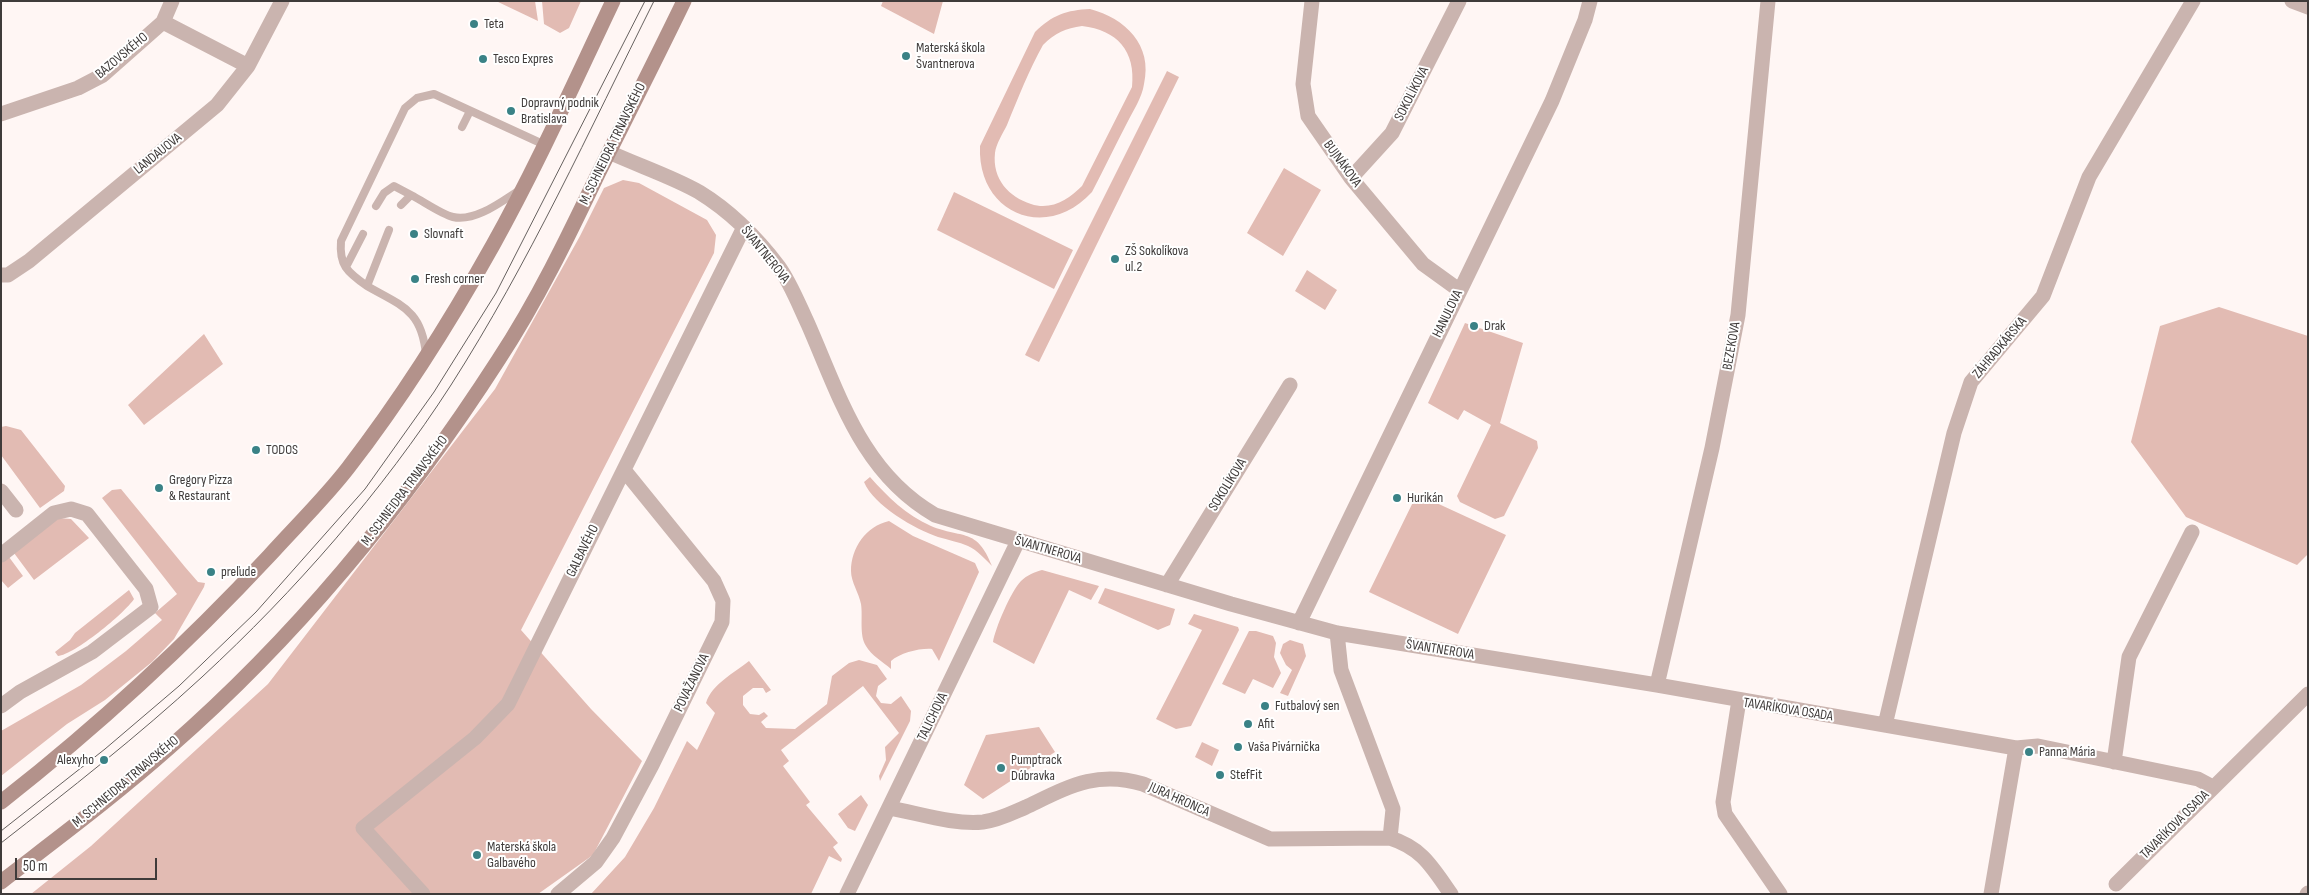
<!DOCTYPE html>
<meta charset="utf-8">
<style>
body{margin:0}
#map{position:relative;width:2309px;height:895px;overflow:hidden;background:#fff6f4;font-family:"Sofia Sans Condensed",sans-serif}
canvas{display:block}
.frame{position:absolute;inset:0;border:2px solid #3f3b3a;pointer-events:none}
.scale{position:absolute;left:15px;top:858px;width:142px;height:22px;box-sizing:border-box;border:2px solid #3f3b3a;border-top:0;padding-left:6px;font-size:15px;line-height:18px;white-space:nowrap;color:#3f3b3a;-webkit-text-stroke:4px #fff;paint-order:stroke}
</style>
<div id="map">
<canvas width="2309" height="895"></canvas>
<div class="frame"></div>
<div class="scale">50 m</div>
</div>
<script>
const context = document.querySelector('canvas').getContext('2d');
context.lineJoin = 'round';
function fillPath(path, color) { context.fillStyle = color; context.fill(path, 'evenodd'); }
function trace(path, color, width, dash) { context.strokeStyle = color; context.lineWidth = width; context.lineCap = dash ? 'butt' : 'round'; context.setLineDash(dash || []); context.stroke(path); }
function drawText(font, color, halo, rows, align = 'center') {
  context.font = font + ' "Sofia Sans Condensed",sans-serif'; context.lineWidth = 4; context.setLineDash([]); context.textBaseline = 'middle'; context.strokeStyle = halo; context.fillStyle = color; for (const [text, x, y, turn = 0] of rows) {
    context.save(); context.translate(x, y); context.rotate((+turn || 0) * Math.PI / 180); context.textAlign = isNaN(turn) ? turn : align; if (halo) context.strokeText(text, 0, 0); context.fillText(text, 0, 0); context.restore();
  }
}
fillPath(new Path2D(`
 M 496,1 L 535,1 L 538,21 Z
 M 542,1 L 581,1 L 569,28 L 560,33 L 544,24 Z
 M 883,1 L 943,1 L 934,34 L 881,6 Z
 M 1090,9 C 1125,18 1153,45 1144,84 C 1142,98 1133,111 1127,123 C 1115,146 1104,169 1092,192 C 1047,242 977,214 980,146 L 1035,32 C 1052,15 1067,10 1090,9 ZM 1082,26 C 1117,30 1136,51 1132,87 L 1082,186 C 1069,199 1051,211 1031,204 C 1009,197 992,179 995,153 C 996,144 1003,133 1007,125 C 1018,98 1029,70 1043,45 C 1055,33 1066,28 1082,26 Z
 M 1167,71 L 1179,77 L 1039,362 L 1025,355 Z
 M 1284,168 L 1321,190 L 1283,256 L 1247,233 Z
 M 623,180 L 639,183 L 707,220 L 716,235 L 714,253 L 521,630 L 591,709 L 642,761 L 593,855 L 538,894 L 31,894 L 91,846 L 268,684 L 495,389 L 580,236 L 604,188 Z
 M 954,192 L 1073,250 L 1054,289 L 937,230 Z
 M 1307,270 L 1337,290 L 1325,310 L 1295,291 Z
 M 2219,307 L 2308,336 L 2308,554 L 2297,565 L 2186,517 L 2131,442 L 2160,326 Z
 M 1465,323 L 1523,343 L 1500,423 L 1537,441 L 1538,448 L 1504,516 L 1495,519 L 1460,502 L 1457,496 L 1491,425 L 1464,410 L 1458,420 L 1428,403 Z
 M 204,334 L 223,364 L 144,425 L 128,405 Z
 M 6,426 L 21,430 L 65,486 L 64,491 L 40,508 L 1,455 L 1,427 Z
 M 870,477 C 888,497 906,515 931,526 C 962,539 977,527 992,566 C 985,559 977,550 968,546 C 959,542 948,540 938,537 C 915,529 874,506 864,482 Z
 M 121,489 L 185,567 L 198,582 L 205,583 L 204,587 L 174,639 L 152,662 L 105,700 L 67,724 L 1,776 L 1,731 L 81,685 L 126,651 L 162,620 L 155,613 L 177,594 L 102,498 L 112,490 Z
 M 1417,494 L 1506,535 L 1458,634 L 1369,592 Z
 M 58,518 L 71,519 L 89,538 L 34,580 L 14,553 Z
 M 889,521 L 913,536 L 975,563 L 979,572 L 939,661 L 932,649 C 920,648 900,653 891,661 L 891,669 C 883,662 871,655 866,646 C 859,635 863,617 861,604 C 859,593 851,582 851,571 C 851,548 866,526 889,521 Z
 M 9,557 L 23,576 L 8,588 L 1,580 L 1,563 Z
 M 1042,570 L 1099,586 L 1091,600 L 1069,590 L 1034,664 L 993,642 C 995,629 1011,591 1021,581 C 1027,575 1035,572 1042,570 Z
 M 1105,588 L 1175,609 L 1170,625 L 1158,630 L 1098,603 Z
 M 129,590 L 134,599 C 125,613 74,655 58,656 L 55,652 L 70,640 L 75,633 Z
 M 1194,614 L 1238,627 L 1239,630 L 1191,726 L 1176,729 L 1156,719 L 1202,630 L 1188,624 Z
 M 1249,631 L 1256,631 L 1273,636 L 1276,643 L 1274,657 L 1281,673 L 1273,688 L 1253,679 L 1245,694 L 1222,684 Z
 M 1290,640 L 1303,644 L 1306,656 L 1288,696 L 1280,693 L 1292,670 L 1286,665 L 1280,653 L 1283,644 Z
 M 859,660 L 877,665 L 887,679 L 878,686 L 876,696 L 881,703 L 891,704 L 901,696 L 911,711 L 910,721 L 880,781 L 879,776 L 886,760 L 885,747 L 899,733 L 863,686 L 781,750 L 789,761 L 783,766 L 810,802 L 806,805 L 838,843 L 833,847 L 842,859 L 841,862 L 829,856 L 811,894 L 591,894 L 625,857 L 654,808 L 687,741 L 697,750 L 715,713 L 706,703 C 712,684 734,673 749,661 L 771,690 L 766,693 L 763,688 L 753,688 L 743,696 L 743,705 L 750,714 L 759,715 L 764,712 L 768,716 L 761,722 L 766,728 L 795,729 L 827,704 L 832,676 L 849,663 Z
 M 1039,727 L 1055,752 L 983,799 L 964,785 L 986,735 Z
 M 1202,742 L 1219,750 L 1212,766 L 1195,757 Z
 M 861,795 L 868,805 L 855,831 L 848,828 L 838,814 Z`), '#e2bbb3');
trace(new Path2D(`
 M 462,127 L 470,111
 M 401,205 L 411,195 C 423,201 441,214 453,217 C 475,222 501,202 518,191
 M 376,206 L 384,193 L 394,186 L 411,195
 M 389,230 L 367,286 C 402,306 422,310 426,355
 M 346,267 L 363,234
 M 367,286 C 347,272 339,265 341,241 L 405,108 L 417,98 L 434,94 L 545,145`), '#cab4af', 8);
trace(new Path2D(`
 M 1312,1 L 1303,84 L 1308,116 L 1351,178 L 1423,264 L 1459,290
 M 2292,1 L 2308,7
 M 163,22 L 248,66
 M 1,114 L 78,88 L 103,75 L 163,22 L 172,1
 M 609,152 C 637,165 673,177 699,192 C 730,211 757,238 779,267 C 791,284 799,305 808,324 C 840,397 862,473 935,515 L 1231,604 L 1337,633 L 1657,685 L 2016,748 L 2038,746 L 2198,779 L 2213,787
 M 1351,178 L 1392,133 L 1459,1
 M 1,275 L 8,275 L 29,261 L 217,105 L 248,66 L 282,1
 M 1,491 L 16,510
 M 1,555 L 54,513 L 71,509 L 87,514 L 146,589 L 151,607 L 92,652 L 20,692 L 1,706
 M 1167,585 L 1290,385
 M 1299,623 L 1552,101 L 1585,20 L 1590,1
 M 1337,633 L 1341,670 L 1393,809 L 1390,838
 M 1657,685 L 1712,448 L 1738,315 L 1768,1
 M 1739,700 L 1723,802 L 1725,814 L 1780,894
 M 1885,725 L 1954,433 L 1971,382 L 2043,296 L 2089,177 L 2193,1
 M 2114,762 L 2129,657 L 2192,532
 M 889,808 C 918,813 953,825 983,822 C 999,820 1012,813 1026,807 C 1068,787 1096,770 1143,784 L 1270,839 L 1390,838 C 1422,848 1432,867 1451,894
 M 2116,884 L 2308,694
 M 423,894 L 363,828 L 475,738 L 508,704 L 744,227
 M 558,894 L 596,862 L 613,838 L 652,765 L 722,622 L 723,601 L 714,581 L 624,470
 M 847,894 L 1018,541
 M 1991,894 L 2016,748
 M 2307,894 L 2308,893`), '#cab4af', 15);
trace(new Path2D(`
 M 1,802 C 97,727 186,645 269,556 C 295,527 324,499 348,468 C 402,398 450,322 493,245 C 537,166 574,83 613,1
 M 1,882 C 58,838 116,795 170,747 C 298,635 407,502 499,359 C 537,301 568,237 598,174 C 627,116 656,59 684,1`), '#b3928b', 15);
trace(new Path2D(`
 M 1,831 L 105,749 L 179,686 L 256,612 L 365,489 L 434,392 L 496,293 L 645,1
 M 1,843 C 69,790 138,736 202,677 C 295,591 382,492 451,385 C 529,263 589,131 654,1`), '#66615f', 1);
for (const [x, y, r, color] of [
 [474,24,5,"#3a8286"],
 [906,56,5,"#3a8286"],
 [483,59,5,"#3a8286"],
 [511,111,5,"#3a8286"],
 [414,234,5,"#3a8286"],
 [1115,259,5,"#3a8286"],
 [415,279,5,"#3a8286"],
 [1474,326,5,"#3a8286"],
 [256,450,5,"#3a8286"],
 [159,488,5,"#3a8286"],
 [1397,498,5,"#3a8286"],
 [211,572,5,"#3a8286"],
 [1265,706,5,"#3a8286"],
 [1248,724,5,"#3a8286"],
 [1238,747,5,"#3a8286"],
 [2029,752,5,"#3a8286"],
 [104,760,5,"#3a8286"],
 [1001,768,5,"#3a8286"],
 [1220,775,5,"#3a8286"],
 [477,855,5,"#3a8286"]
]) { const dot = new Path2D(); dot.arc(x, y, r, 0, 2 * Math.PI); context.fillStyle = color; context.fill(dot); trace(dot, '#fff', 2); }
drawText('14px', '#3f3b3a', '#fff', [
 ["Teta",484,24],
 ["Materská škola",916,48],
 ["Švantnerova",916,64],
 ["Tesco Expres",493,59],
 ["Dopravný podnik",521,103],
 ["Bratislava",521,119],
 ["Slovnaft",424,234],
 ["ZŠ Sokolíkova",1125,251],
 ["ul.2",1125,267],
 ["Fresh corner",425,279],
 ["Drak",1484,326],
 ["TODOS",266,450],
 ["Gregory Pizza",169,480],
 ["& Restaurant",169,496],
 ["Hurikán",1407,498],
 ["preľude",221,572],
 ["Futbalový sen",1275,706],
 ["Afit",1258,724],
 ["Vaša Pivárnička",1248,747],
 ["Panna Mária",2039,752],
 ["Alexyho",94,760,"right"],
 ["Pumptrack",1011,760],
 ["Dúbravka",1011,776],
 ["StefFit",1230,775],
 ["Materská škola",487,847],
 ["Galbavého",487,863]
], 'left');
drawText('14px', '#3f3b3a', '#fff', [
 ["BAZOVSKÉHO",122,56,-40],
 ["SOKOLÍKOVA",1412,94,-63],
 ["M. SCHNEIDRA TRNAVSKÉHO",613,144,-64],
 ["LANDAUOVA",158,154,-39],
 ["BUJNÁKOVA",1342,164,54],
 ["ŠVANTNEROVA",765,255,51],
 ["HANULOVA",1448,314,-64],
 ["BEZEKOVA",1732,346,-80],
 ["ZÁHRADKÁRSKA",2000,348,-50],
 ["SOKOLÍKOVA",1228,485,-58],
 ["M. SCHNEIDRA TRNAVSKÉHO",405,491,-53],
 ["ŠVANTNEROVA",1048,550,16],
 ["GALBAVÉHO",583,551,-64],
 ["ŠVANTNEROVA",1440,650,9],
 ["POVAŽANOVA",692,683,-64],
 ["TAVARÍKOVA OSADA",1788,710,9],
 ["TALICHOVA",933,717,-64],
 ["M. SCHNEIDRA TRNAVSKÉHO",126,782,-40],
 ["JURA HRONCA",1179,800,24],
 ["TAVARÍKOVA OSADA",2175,825,-45]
]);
</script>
